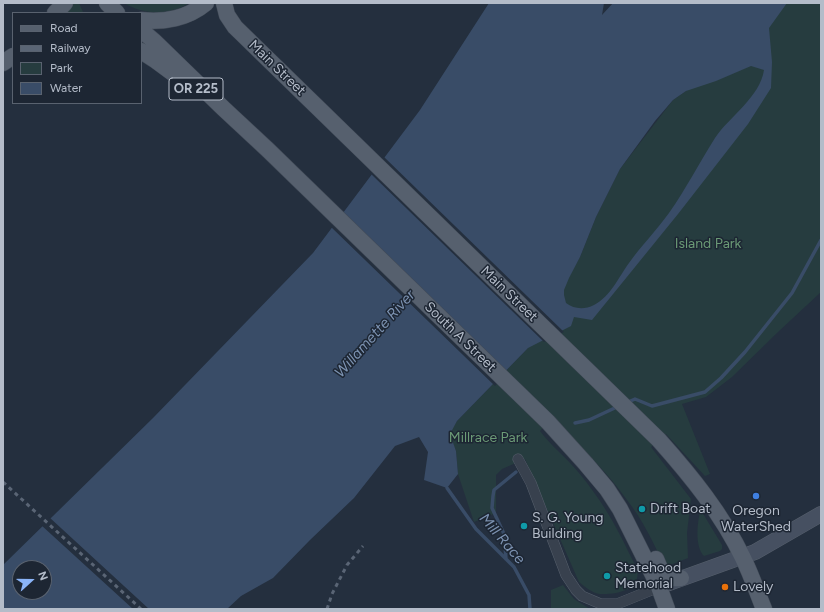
<!DOCTYPE html>
<style>
body{margin:0}
#map{position:relative;width:824px;height:612px;overflow:hidden;background:#242f3e;font-family:Figtree,sans-serif}
canvas{display:block}
.frame{position:absolute;inset:0;border:4px solid #b4bcc9;pointer-events:none}
.legend{position:absolute;left:12px;top:12px;width:130px;height:92px;box-sizing:border-box;background:#1d2633;border:1px solid #59626f;margin:0;padding:5px 7px;list-style:none;font-size:12px;color:#b4bcc9}
.legend li{display:flex;align-items:center;gap:8px;height:20px}
.legend b{width:20px;border:1px solid #59626f}
.north{position:absolute;left:12px;top:560px;width:40px;height:40px;box-sizing:border-box;background:#1d2633;border:1px solid #59626f;border-radius:50%;rotate:69deg;font-size:11px;font-weight:700;line-height:16px;text-align:center;color:#b4bcc9}
.north::after{content:'';display:block;margin:auto;width:14px;height:18px;background:#8ab4f8;clip-path:polygon(50% 0,100% 100%,50% 72%,0 100%)}
</style>
<div id="map">
<canvas width="824" height="612"></canvas>
<div class="frame"></div>
<ul class="legend">
<li><b style="height:5px;background:#56606e"></b>Road</li>
<li><b style="height:5px;background:#5a6575"></b>Railway</li>
<li><b style="height:11px;background:#263c3f"></b>Park</li>
<li><b style="height:11px;background:#394c67"></b>Water</li>
</ul>
<div class="north">N</div>
</div>
<script>
const context = document.querySelector('canvas').getContext('2d');
context.lineJoin = 'round';
function fillPath(path, color) { context.fillStyle = color; context.fill(path, 'evenodd'); }
function trace(path, color, width, dash) { context.strokeStyle = color; context.lineWidth = width; context.lineCap = dash ? 'butt' : 'round'; context.setLineDash(dash || []); context.stroke(path); }
function drawText(font, color, halo, rows, align = 'center') {
  context.font = font + ' Figtree,sans-serif'; context.lineWidth = 3; context.setLineDash([]); context.textBaseline = 'middle'; context.strokeStyle = halo; context.fillStyle = color; for (const [text, x, y, turn = 0] of rows) {
    context.save(); context.translate(x, y); context.rotate((+turn || 0) * Math.PI / 180); context.textAlign = isNaN(turn) ? turn : align; if (halo) context.strokeText(text, 0, 0); context.fillText(text, 0, 0); context.restore();
  }
}
fillPath(new Path2D(`
 M 73,3 L 79,3 L 83,12 L 62,13 Z
 M 124,3 L 189,3 C 169,16 144,15 124,3 Z
 M 787,3 L 821,3 L 821,292 L 778,332 L 732,377 L 706,397 L 682,404 L 710,474 L 705,476 L 666,434 L 651,447 L 691,499 L 687,533 L 688,558 L 665,567 C 654,544 643,520 627,500 C 606,470 578,445 552,418 L 540,431 C 551,446 567,458 579,473 C 599,497 615,523 628,551 C 631,557 635,564 637,570 C 642,590 615,595 600,594 C 592,593 585,587 579,582 L 525,459 L 502,469 L 496,475 L 496,513 L 474,522 L 458,474 L 456,451 L 449,434 L 457,421 L 528,348 L 580,257 L 596,217 L 620,169 L 673,100 L 686,91 Z
 M 700,512 L 702,512 L 722,545 L 722,549 L 720,551 L 704,556 C 695,547 697,524 700,512 Z
 M 563,585 L 574,599 L 590,609 L 551,609 L 551,590 Z`), '#263c3f');
fillPath(new Path2D(`
 M 489,3 L 604,3 L 602,15 L 613,3 L 787,3 L 769,28 L 772,62 L 771,88 L 748,124 L 678,214 L 592,320 L 574,317 L 571,326 L 528,348 L 457,421 L 450,434 L 456,451 L 458,474 L 447,488 L 424,480 L 428,452 L 419,437 L 395,446 L 354,498 L 310,540 L 273,578 L 241,596 L 227,609 L 3,609 L 3,565 L 153,418 L 313,253 L 420,110 ZM 751,66 L 764,70 C 760,97 730,116 715,138 C 699,163 686,189 669,213 C 656,231 641,246 629,263 C 618,278 611,296 594,305 C 584,310 574,309 566,303 L 564,295 L 564,290 L 569,278 L 580,257 L 596,217 L 620,169 L 655,121 L 673,100 L 686,91 L 716,81 ZM 20,568 L 44,568 L 44,592 L 20,592 Z`), '#394c67');
fillPath(new Path2D(`
 M 383,156 L 564,332 L 544,342 L 370,173 Z
 M 342,212 L 507,373 L 495,386 L 331,227 Z
 M 49,517 L 149,609 L 133,609 L 41,525 Z`), '#242f3e');
trace(new Path2D(`
 M 626,403 L 635,399 L 652,406 L 705,392 L 721,378 L 745,352 L 792,293 L 821,240
 M 575,423 L 589,420 L 619,406
 M 447,488 L 476,529 L 514,567 L 529,595 L 530,609
 M 506,559 L 504,534 L 492,508 L 493,496 L 494,490 L 516,472`), '#394c67', 3.5);
const street = new Path2D(`
 M 518,459 L 531,483 L 566,575 L 576,590 L 582,596 L 601,604 L 617,604 L 659,587`);
const secondary = new Path2D(`
 M 669,583 L 755,552 L 821,514`);
const primary = new Path2D(`
 M 107,3 L 117,13
 M 224,3 L 227,15 L 235,27 L 659,440 C 691,476 722,514 743,558 C 751,574 757,592 764,609
 M 55,13 L 65,3
 M 141,20 C 164,23 188,18 206,3
 M 141,30 L 154,41 L 224,109 L 267,149 L 548,422 L 586,464 L 607,489 L 620,509 L 659,587 L 667,609
 M 141,51 L 155,60 L 182,80
 M 3,63 L 13,56
 M 656,559 C 662,574 664,580 681,578`);
trace(street, '#565f6c', 11);
trace(secondary, '#565f6c', 16);
trace(primary, '#414a57', 17);
trace(street, '#38414e', 10);
trace(secondary, '#465061', 15);
trace(primary, '#56606e', 16);
trace(new Path2D(`
 M 3,482 L 141,609
 M 327,609 L 332,594 L 347,565 L 363,546`), '#5a6575', 3, [4, 4]);
for (const [x, y, r, color] of [
 [756,496,4,"#3f7fe0"],
 [642,509,4,"#0f9aa8"],
 [524,526,4,"#0f9aa8"],
 [607,576,4,"#0f9aa8"],
 [725,587,4,"#e8710a"]
]) { const dot = new Path2D(); dot.arc(x, y, r, 0, 2 * Math.PI); context.fillStyle = color; context.fill(dot); trace(dot, '#1d2633', 1.5); }
for (const [x, y, w] of [
 [196,89,54]
]) { const box = new Path2D(); box.roundRect(x - w / 2, y - 11, w, 22, 3); context.fillStyle = '#1d2633'; context.fill(box); trace(box, '#b4bcc9', 1); }
drawText('bold 13px', '#b4bcc9', null, [
 ["OR 225",196,89]
]);
drawText('14px', '#b4bcc9', '#1d2633', [
 ["Main Street",277,68,44],
 ["Main Street",509,294,44],
 ["South A Street",460,337,44]
]);
drawText('14px', '#6b9a76', '#1d2633', [
 ["Island Park",708,244],
 ["Millrace Park",488,438]
]);
drawText('14px', '#b4bcc9', '#1d2633', [
 ["Drift Boat",650,509],
 ["Oregon",756,511,"center"],
 ["WaterShed",756,527,"center"],
 ["S. G. Young",532,518],
 ["Building",532,534],
 ["Statehood",615,568],
 ["Memorial",615,584],
 ["Lovely",733,587]
], 'left');
drawText('italic 15px', '#7c92b1', '#1d2633', [
 ["Willamette River",375,334,-48],
 ["Mill Race",502,539,49]
]);
</script>
